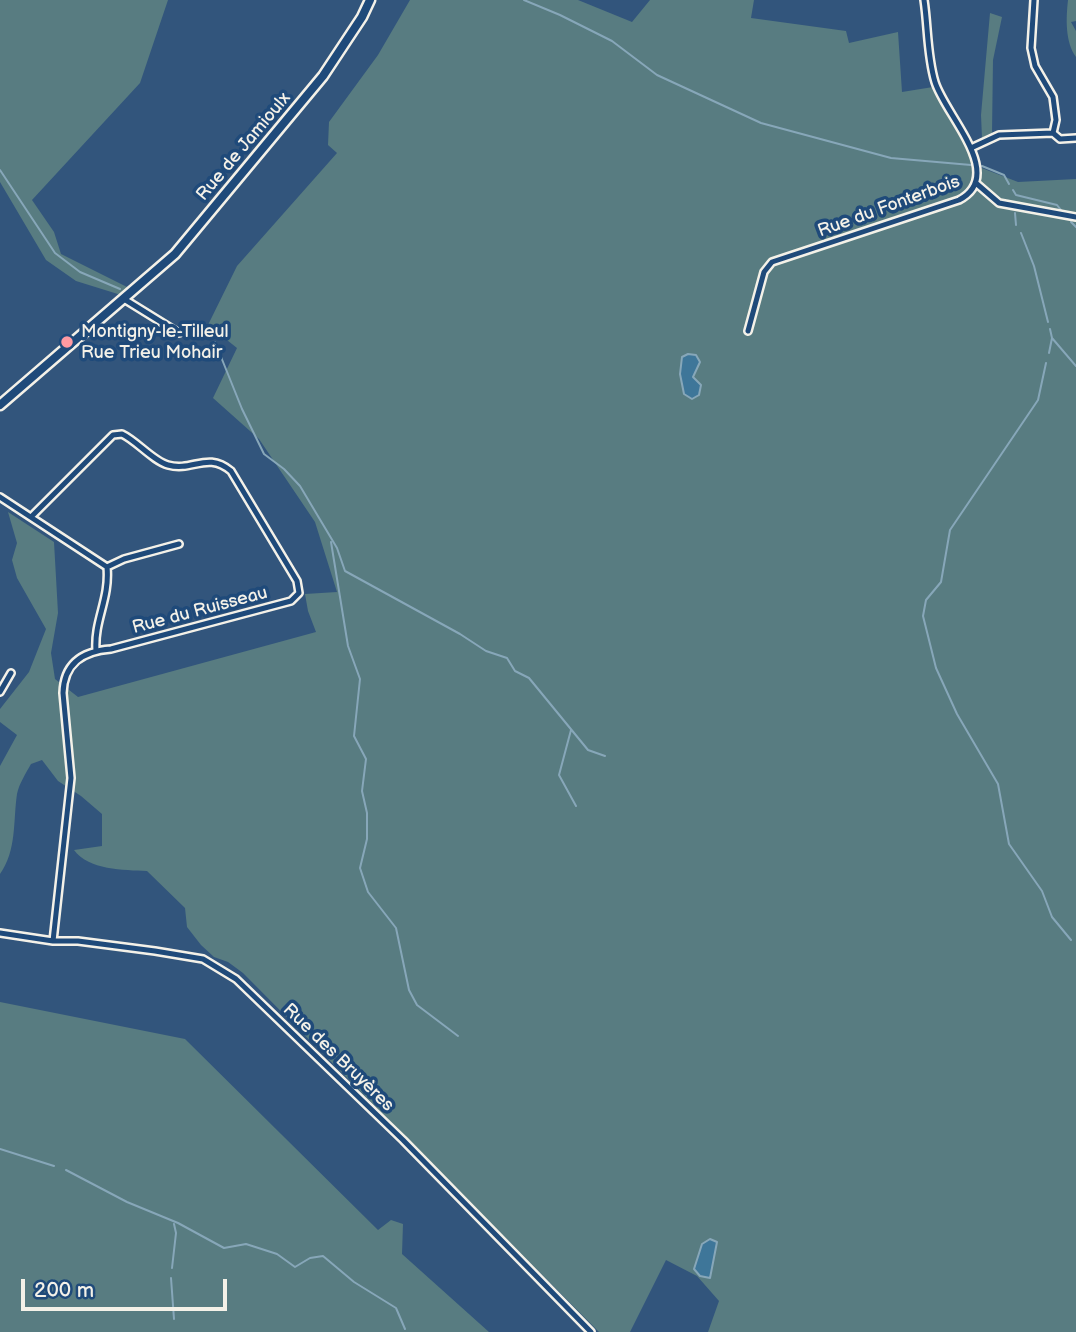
<!DOCTYPE html>
<meta charset="utf-8">
<style>
body{margin:0}
#map{position:relative;width:1076px;height:1332px;overflow:hidden;background:#32557c;font-family:"Balsamiq Sans",sans-serif}
canvas{display:block}
.scale{position:absolute;left:21px;top:1279px;width:206px;height:32px;box-sizing:border-box;border:4px solid #f4f1e8;border-top:0;padding-left:9px;font-size:21px;line-height:24px;white-space:nowrap;color:#f4f1e8;-webkit-text-stroke:5px #1f4a7a;paint-order:stroke}
</style>
<div id="map">
<canvas width="1076" height="1332"></canvas>
<div class="scale">200 m</div>
</div>
<script>
const context = document.querySelector('canvas').getContext('2d');
context.lineJoin = 'round';
function fillPath(path, color) { context.fillStyle = color; context.fill(path, 'evenodd'); }
function trace(path, color, width, dash) { context.strokeStyle = color; context.lineWidth = width; context.lineCap = dash ? 'butt' : 'round'; context.setLineDash(dash || []); context.stroke(path); }
function drawText(font, color, halo, rows, align = 'center') {
  context.font = font + ' "Balsamiq Sans",sans-serif'; context.lineWidth = 7; context.setLineDash([]); context.textBaseline = 'middle'; context.strokeStyle = halo; context.fillStyle = color; for (const [text, x, y, turn = 0] of rows) {
    context.save(); context.translate(x, y); context.rotate((+turn || 0) * Math.PI / 180); context.textAlign = isNaN(turn) ? turn : align; if (halo) context.strokeText(text, 0, 0); context.fillText(text, 0, 0); context.restore();
  }
}
fillPath(new Path2D(`
 M 0,0 L 168,0 L 140,83 L 32,200 L 54,232 L 61,254 L 129,288 L 121,295 L 76,281 L 46,260 L 0,182 Z
 M 410,0 L 578,0 L 632,22 L 650,0 L 754,0 L 751,18 L 846,31 L 849,43 L 898,32 L 902,92 L 933,87 L 970,151 L 974,165 L 1018,182 L 1076,179 L 1076,1332 L 708,1332 L 719,1301 L 697,1276 L 666,1260 L 630,1332 L 599,1332 L 243,973 L 228,962 L 214,957 L 201,945 L 187,927 L 185,908 L 147,871 C 124,870 88,870 74,850 L 102,846 L 102,814 L 81,796 L 58,781 L 42,760 L 31,764 C 26,773 19,784 17,794 C 13,821 17,850 0,874 L 0,766 L 17,735 L 0,722 L 0,709 L 29,672 L 46,629 L 17,578 L 12,560 L 17,543 L 8,512 L 54,542 L 58,613 L 51,653 L 55,679 L 78,697 L 316,632 L 308,611 L 305,594 L 337,592 L 315,522 L 259,439 L 213,398 L 237,348 L 208,325 L 237,266 L 337,153 L 328,145 L 329,122 L 378,55 Z
 M 1068,0 L 1076,0 L 1076,21 L 1071,22 L 1076,31 L 1076,57 C 1065,42 1066,18 1068,0 Z
 M 990,13 L 1002,17 L 993,60 L 992,133 L 982,138 L 981,115 Z
 M 0,1002 L 185,1039 L 378,1230 L 391,1220 L 403,1224 L 402,1254 L 489,1332 L 0,1332 Z`), '#587c81');
const water = new Path2D(`
 M 688,354 L 696,355 L 700,362 L 693,377 L 701,385 L 699,395 L 692,399 L 684,394 L 680,374 L 682,357 Z
 M 710,1239 L 717,1242 L 710,1278 L 700,1276 L 694,1269 L 702,1244 Z`);
fillPath(water, '#3e7699');
trace(water, '#87a7b9', 2);
trace(new Path2D(`
 M 524,0 L 560,15 L 612,41 L 657,75 L 761,123 L 891,158 L 971,165
 M 982,166 L 1004,175 L 1009,184
 M 0,170 L 55,253 L 80,272 L 120,289
 M 1013,190 L 1016,195 L 1057,205 L 1061,210
 M 1015,213 L 1016,225
 M 1071,222 L 1076,227
 M 1021,233 L 1034,266 L 1048,322
 M 1052,338 L 1076,366
 M 215,342 L 242,409 L 264,454 L 284,469 L 300,486 L 337,548 L 345,571 L 460,634 L 486,651 L 507,658 L 515,671 L 529,678 L 588,750 L 605,756
 M 1049,353 L 1052,338 L 1050,329
 M 1046,363 L 1038,400 L 950,530 L 941,582 L 926,600 L 923,616 L 936,668 L 957,714 L 998,784 L 1009,844 L 1042,891 L 1052,917 L 1071,940
 M 331,542 L 348,646 L 360,679 L 354,736 L 366,759 L 362,791 L 367,813 L 367,839 L 360,868 L 368,892 L 396,928 L 409,990 L 417,1005 L 458,1036
 M 571,730 L 559,775 L 576,806
 M 0,1149 L 54,1166
 M 66,1170 L 127,1202 L 178,1223 L 224,1248 L 246,1244 L 277,1254 L 295,1267 L 310,1258 L 323,1256 L 354,1282 L 396,1308 L 405,1329
 M 172,1268 L 176,1233 L 174,1224
 M 171,1278 L 174,1319`), '#87a7b9', 2);
const street = new Path2D(`
 M 1034,0 L 1031,48 L 1035,66 L 1053,97 L 1056,120 L 1053,133
 M 971,148 L 999,135 L 1053,133 L 1060,139 L 1076,138
 M 977,184 L 999,203 L 1076,217
 M 124,299 L 179,333
 M 748,331 L 764,272 L 772,262 L 959,200 C 1007,175 945,115 935,82 C 927,56 928,26 924,0
 M 0,497 L 107,567 C 110,599 94,620 96,650
 M 31,517 L 113,435 L 122,434 C 137,441 153,461 168,465 C 193,472 207,451 231,471 L 297,581 L 299,593 L 291,601 L 111,649 C 83,651 64,663 63,693 L 71,778 L 53,941
 M 107,567 L 124,559 L 179,544
 M 0,692 L 11,673
 M 0,933 L 53,941 L 78,941 L 155,951 L 203,959 L 236,979 L 403,1140 L 591,1332`);
const secondary = new Path2D(`
 M 0,405 L 175,254 L 323,76 L 362,17 L 370,0`);
trace(street, '#f4f1e8', 10);
trace(secondary, '#f4f1e8', 13);
trace(street, '#1f4a7a', 5);
trace(secondary, '#1f4a7a', 8);
for (const [x, y, r, color] of [
 [67,342,7,"#ff9aa2"]
]) { const dot = new Path2D(); dot.arc(x, y, r, 0, 2 * Math.PI); context.fillStyle = color; context.fill(dot); trace(dot, '#1f4a7a', 2.5); }
drawText('18px', '#f4f1e8', '#1f4a7a', [
 ["Rue de Jamioulx",244,147,-50],
 ["Rue du Fonterbois",889,207,-20],
 ["Rue du Ruisseau",200,611,-15],
 ["Rue des Bruyères",338,1058,44]
]);
drawText('18px', '#f4f1e8', '#1f4a7a', [
 ["Montigny-le-Tilleul",81,332],
 ["Rue Trieu Mohair",81,353]
], 'left');
</script>
